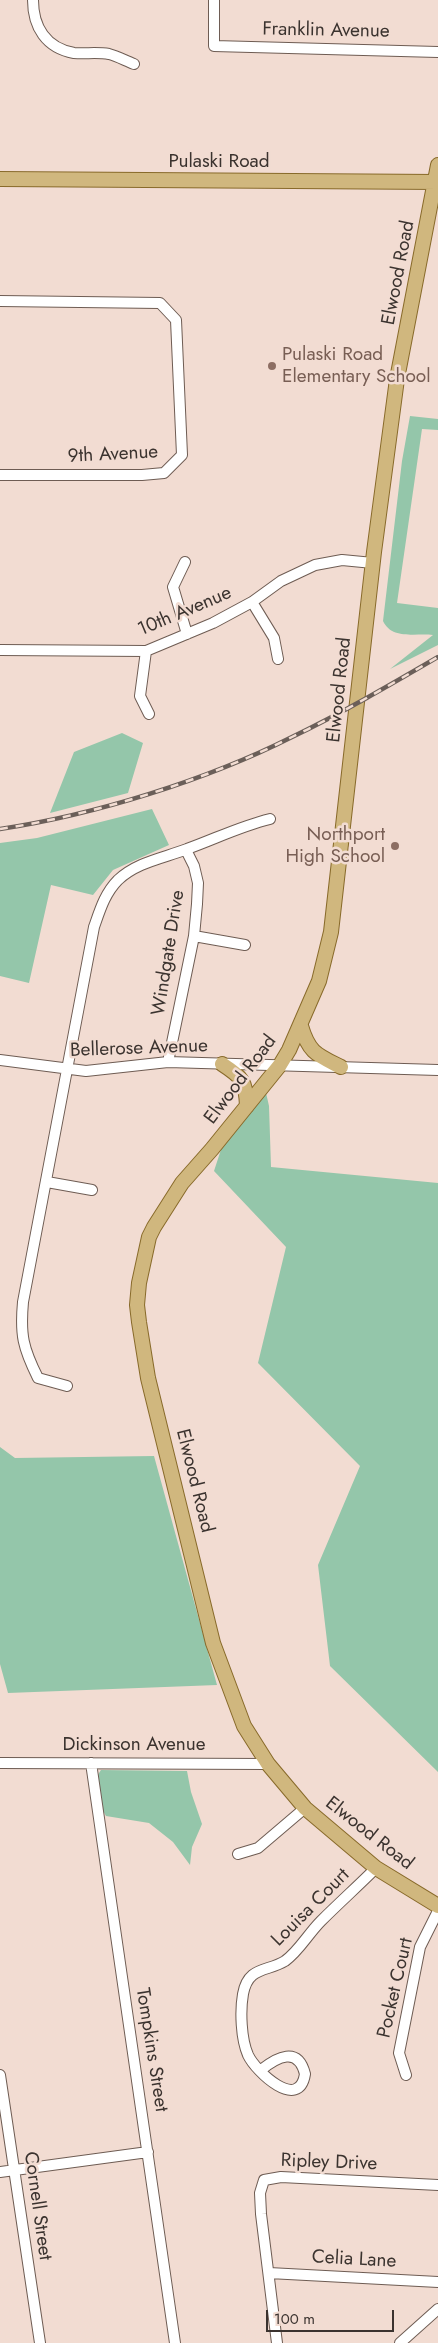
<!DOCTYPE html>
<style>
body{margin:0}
#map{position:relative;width:438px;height:2343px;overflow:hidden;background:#f2dcd2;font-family:Jost,sans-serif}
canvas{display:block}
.scale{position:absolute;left:266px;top:2310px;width:128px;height:22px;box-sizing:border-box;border:2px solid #3b332f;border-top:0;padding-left:6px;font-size:15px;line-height:18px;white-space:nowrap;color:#3b332f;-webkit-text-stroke:4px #f2dcd2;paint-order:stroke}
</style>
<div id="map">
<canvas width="438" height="2343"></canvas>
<div class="scale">100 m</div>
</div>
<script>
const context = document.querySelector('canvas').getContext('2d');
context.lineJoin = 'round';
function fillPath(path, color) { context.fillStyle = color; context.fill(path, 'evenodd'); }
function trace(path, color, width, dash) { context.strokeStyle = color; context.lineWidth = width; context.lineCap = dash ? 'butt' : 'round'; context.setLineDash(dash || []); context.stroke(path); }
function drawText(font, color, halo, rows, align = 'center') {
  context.font = font + ' Jost,sans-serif'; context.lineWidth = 5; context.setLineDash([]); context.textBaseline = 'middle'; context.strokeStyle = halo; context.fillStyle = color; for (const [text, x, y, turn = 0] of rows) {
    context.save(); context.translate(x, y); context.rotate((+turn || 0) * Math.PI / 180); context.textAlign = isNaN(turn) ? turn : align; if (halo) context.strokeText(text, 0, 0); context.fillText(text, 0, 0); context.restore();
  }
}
fillPath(new Path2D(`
 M 410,416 L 438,419 L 438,430 L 422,429 L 397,603 L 438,608 L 438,645 L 390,669 L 433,635 C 415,633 392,640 383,621 L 402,461 Z
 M 122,733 L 143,743 L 128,793 L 50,813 L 74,752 Z
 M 152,809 L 169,845 L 113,870 L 93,895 L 51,885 L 29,983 L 0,976 L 0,843 L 37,838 Z
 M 262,1075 L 269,1106 L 271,1167 L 438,1183 L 438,1772 L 330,1666 L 318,1565 L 360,1466 L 258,1363 L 286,1247 L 214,1171 L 232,1116 Z
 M 0,1447 L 15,1458 L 154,1456 L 217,1685 L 8,1693 L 0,1664 Z
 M 101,1770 L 187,1771 L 191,1792 L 202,1824 L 192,1847 L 190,1865 L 173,1842 L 149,1823 L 106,1816 C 99,1803 91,1783 101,1770 Z`), '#94c6aa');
const minor = new Path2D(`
 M 33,0 C 33,27 46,48 74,53 C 85,54 97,52 109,54 C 117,56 126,61 134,64
 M 214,0 L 214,46 L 438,52
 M 0,301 L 160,303 L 176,320 L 182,455 L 164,473 L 142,475 L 0,475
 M 185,562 L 173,587 L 187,634
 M 252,602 L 274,638 L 278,659
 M 0,650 L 146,651 L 213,623 L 252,602 L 281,581 L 315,565 L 342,560 L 373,563
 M 146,651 L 140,696 L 149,714
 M 194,936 L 245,945
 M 0,1060 L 86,1071 L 168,1062 L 438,1070
 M 168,1062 L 194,936 L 197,904 L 198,883 L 194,866 L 186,850
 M 47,1182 L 92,1190
 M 67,1386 L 38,1378 C 23,1348 20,1335 23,1302 L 94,927 C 100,910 105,893 118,880 C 137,862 164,858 187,849 C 215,839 241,826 270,819
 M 0,1763 L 268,1764
 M 91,1763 L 175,2343
 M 238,1854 L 258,1848 L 305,1808
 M 261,2070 C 277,2057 298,2046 305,2074 C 299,2112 256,2072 248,2055 C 241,2039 240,2011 243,1994 C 248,1966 267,1972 285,1961 C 299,1951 308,1934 321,1921 C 339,1903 358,1886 376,1868
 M 0,2075 L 40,2343
 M 406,2075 L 399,2053 L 420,1947 L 438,1911
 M 0,2172 L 148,2152
 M 269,2273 L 438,2282
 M 277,2343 L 261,2214 L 260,2193 L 264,2180 L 281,2177 L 438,2185
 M 400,2343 L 438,2309`);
const major = new Path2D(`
 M 438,165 L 397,379 L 374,552 L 331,932 L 319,981 L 289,1050 L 280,1065 L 212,1149 L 182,1183 L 154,1227 L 149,1237 L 139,1283 L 137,1305 L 139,1322 L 148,1378 L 213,1643 L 244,1726 L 268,1764 L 305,1808 L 376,1868 L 438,1906
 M 0,179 L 438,182
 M 301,1026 C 309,1053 317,1055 341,1067
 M 222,1064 C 242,1077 246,1081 247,1106`);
trace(minor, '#6e5c53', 12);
trace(major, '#886a2a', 16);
trace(minor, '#fff', 10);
trace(major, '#d0b77e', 14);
const rail = new Path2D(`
 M 0,829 C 94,815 207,780 292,737 C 342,713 390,685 438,657`);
trace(rail, '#6b5f59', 4.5);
trace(rail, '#f2dcd2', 2.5, [8]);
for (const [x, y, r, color] of [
 [272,366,5,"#8d6e63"],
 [395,846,5,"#8d6e63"]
]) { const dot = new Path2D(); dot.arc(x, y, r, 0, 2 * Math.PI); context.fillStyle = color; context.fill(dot); trace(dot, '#f2dcd2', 2); }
drawText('19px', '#3b332f', '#f2dcd2', [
 ["Franklin Avenue",326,31,1],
 ["Pulaski Road",219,162],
 ["Elwood Road",399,273,-79],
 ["9th Avenue",113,455,-3],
 ["10th Avenue",185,612,-23],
 ["Elwood Road",340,690,-84],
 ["Windgate Drive",169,953,-81],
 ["Bellerose Avenue",139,1049,-2],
 ["Elwood Road",241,1080,-53],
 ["Elwood Road",194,1481,76],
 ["Dickinson Avenue",134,1745],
 ["Elwood Road",369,1834,38],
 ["Louisa Court",311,1908,-45],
 ["Pocket Court",396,1988,-77],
 ["Tompkins Street",151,2050,81],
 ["Ripley Drive",329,2163,2],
 ["Cornell Street",37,2206,82],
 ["Celia Lane",354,2260,3]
]);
drawText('19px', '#785e54', '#f2dcd2', [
 ["Pulaski Road",282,355],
 ["Elementary School",282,377],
 ["Northport",385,835,"right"],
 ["High School",385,857,"right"]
], 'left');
</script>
